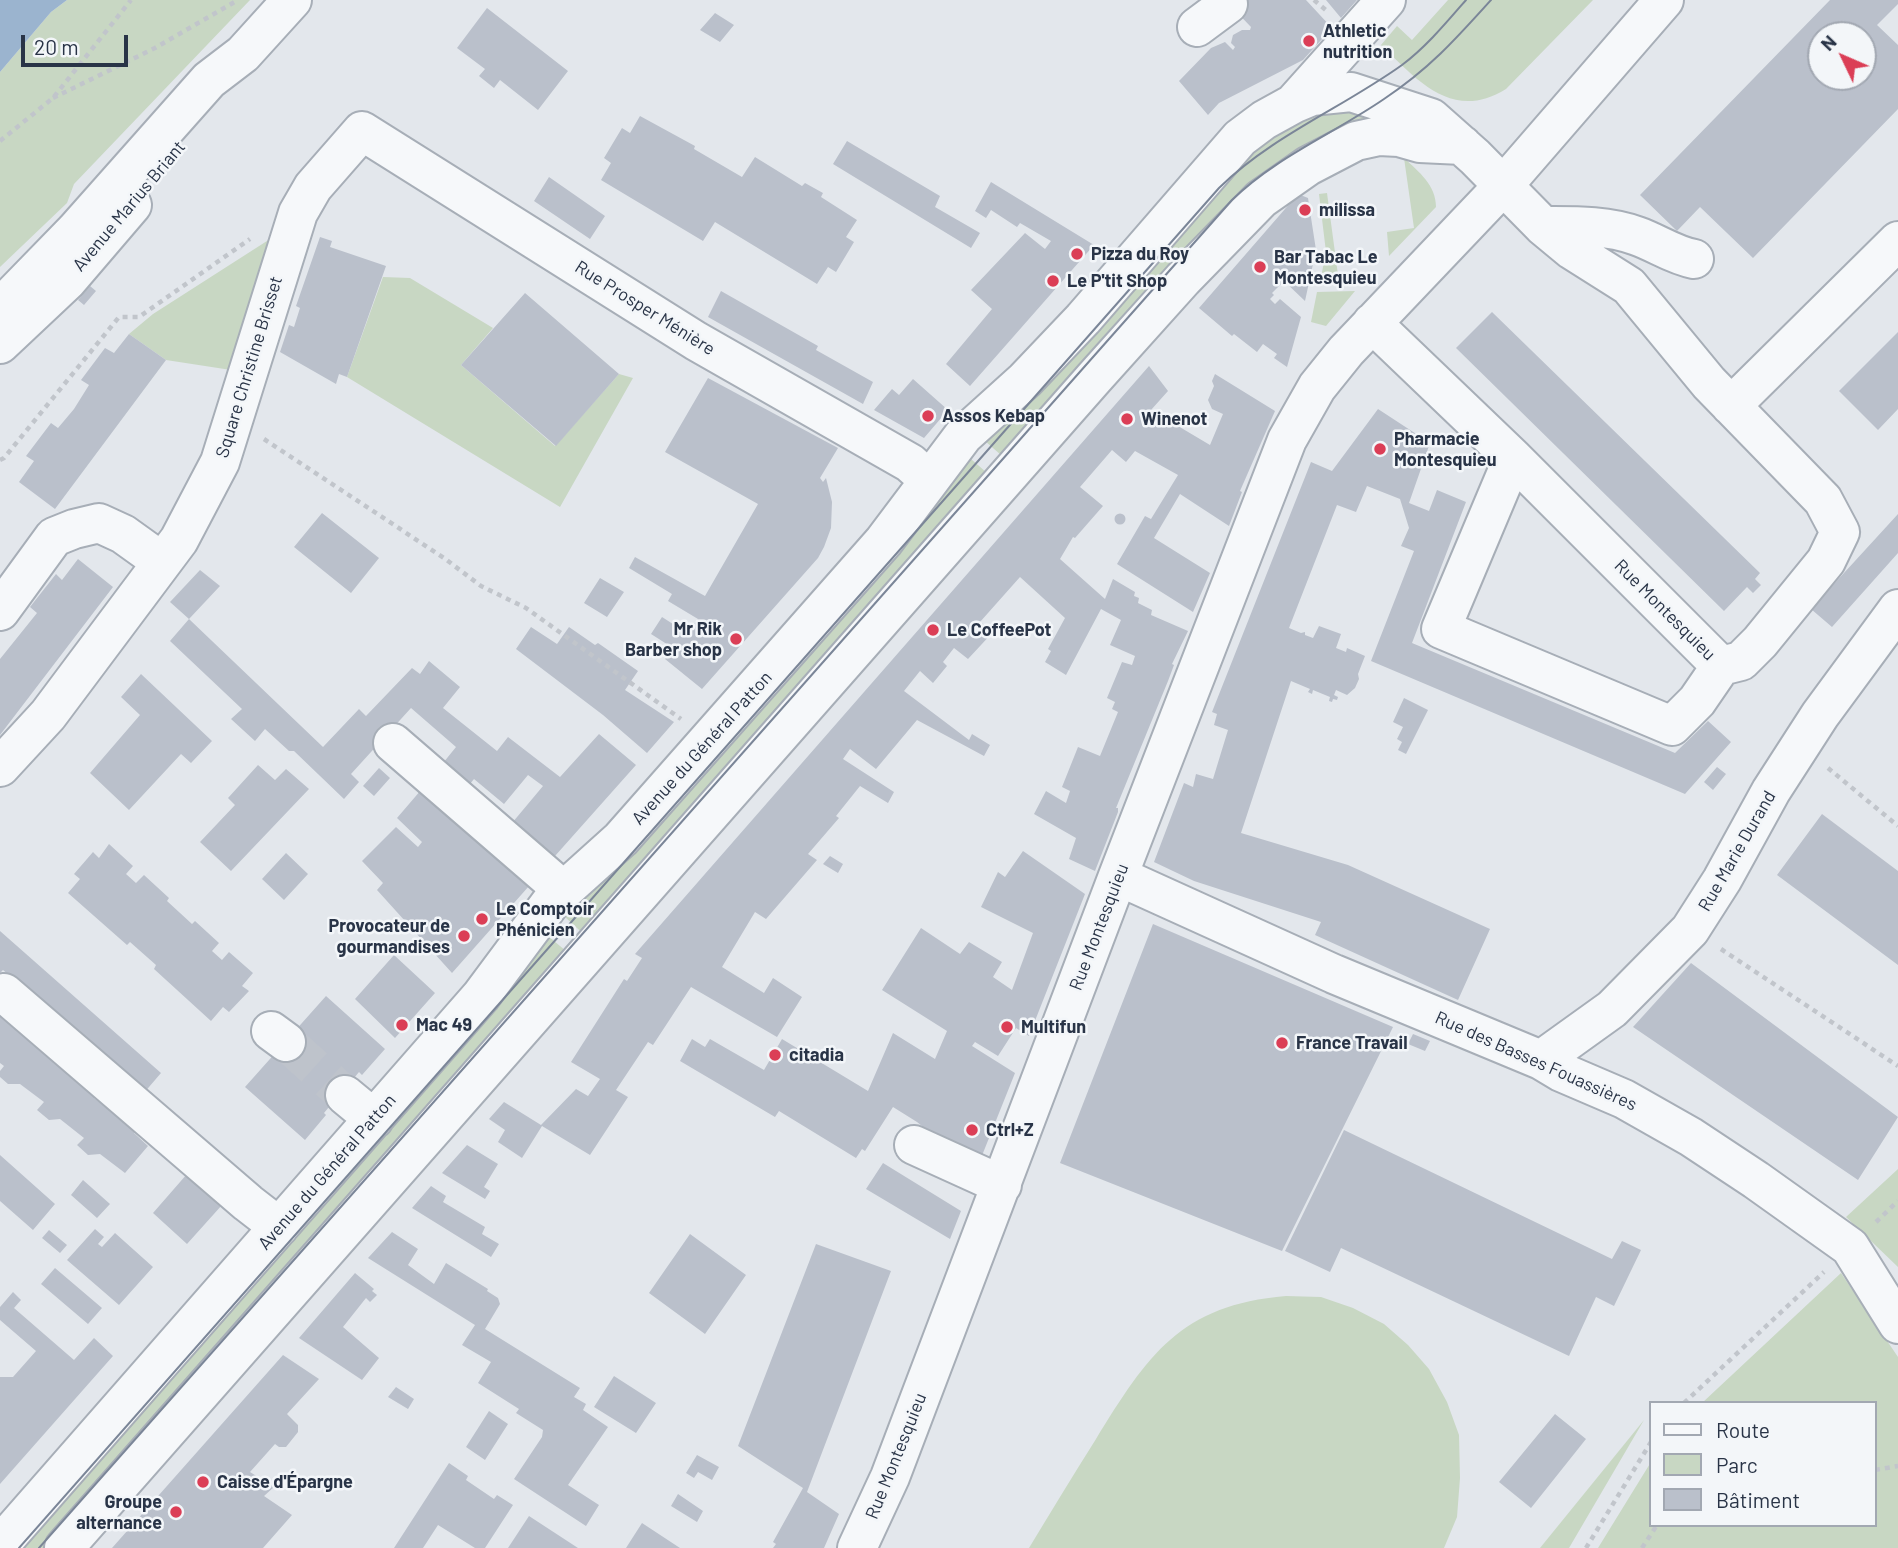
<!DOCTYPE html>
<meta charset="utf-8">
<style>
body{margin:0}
#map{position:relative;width:1898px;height:1548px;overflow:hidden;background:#e3e7ec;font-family:Barlow,sans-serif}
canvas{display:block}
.legend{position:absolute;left:1649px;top:1401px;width:228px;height:126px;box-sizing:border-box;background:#f3f6f9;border:2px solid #a2a8b2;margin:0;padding:9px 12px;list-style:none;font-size:21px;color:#293447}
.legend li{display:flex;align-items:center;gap:14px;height:35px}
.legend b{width:35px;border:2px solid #a2a8b2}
.north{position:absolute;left:1807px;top:21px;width:70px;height:70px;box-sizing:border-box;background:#f3f6f9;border:2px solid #a2a8b2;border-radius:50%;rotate:314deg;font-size:19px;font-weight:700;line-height:28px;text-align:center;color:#293447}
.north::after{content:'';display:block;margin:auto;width:24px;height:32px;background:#db3e56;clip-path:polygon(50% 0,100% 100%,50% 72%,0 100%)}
.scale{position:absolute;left:21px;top:35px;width:107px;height:32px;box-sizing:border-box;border:4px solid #293447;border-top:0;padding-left:9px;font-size:21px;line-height:24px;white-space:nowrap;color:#293447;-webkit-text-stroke:5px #f3f6f9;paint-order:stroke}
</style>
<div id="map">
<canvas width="1898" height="1548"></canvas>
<ul class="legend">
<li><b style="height:9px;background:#f6f8fa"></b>Route</li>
<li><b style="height:19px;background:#c8d7c3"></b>Parc</li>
<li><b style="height:19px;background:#bac0cb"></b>Bâtiment</li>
</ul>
<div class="north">N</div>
<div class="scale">20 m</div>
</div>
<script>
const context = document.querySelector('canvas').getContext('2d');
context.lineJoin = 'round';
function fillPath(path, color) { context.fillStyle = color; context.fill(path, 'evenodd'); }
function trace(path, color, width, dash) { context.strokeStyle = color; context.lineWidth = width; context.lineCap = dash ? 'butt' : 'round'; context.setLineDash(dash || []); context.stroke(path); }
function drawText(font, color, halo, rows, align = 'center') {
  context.font = font + ' Barlow,sans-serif'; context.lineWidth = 5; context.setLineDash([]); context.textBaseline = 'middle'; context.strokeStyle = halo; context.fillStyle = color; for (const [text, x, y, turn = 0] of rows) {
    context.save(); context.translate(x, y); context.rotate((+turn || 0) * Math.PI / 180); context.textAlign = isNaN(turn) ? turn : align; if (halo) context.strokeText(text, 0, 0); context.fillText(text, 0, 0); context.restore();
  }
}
fillPath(new Path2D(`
 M 67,0 L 250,0 L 74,184 L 67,203 L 0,267 L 0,72 L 51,12 Z
 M 1448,0 L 1593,0 L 1506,89 C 1453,122 1418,81 1381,45 L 1397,26 L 1412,40 Z
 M 1346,110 L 1374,116 L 1296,161 L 1009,462 L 985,441 L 1215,178 L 1288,126 L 1321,113 Z
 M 1404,158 C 1419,172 1436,185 1436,207 L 1389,256 L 1387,232 L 1414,228 Z
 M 1327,193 L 1338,275 L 1321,277 L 1326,252 L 1319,194 Z
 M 281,232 L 231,370 L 166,360 L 129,334 L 153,314 Z
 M 383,277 L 410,278 L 493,328 L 461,365 L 555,446 L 619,374 L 633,378 L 560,507 L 347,377 Z
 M 1355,291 L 1326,326 L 1311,322 L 1317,292 Z
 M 971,459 L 994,479 L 589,939 L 565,917 Z
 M 548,936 L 572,956 L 51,1548 L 9,1548 Z
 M 1898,1169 L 1898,1267 L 1846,1217 Z
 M 1841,1273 L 1898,1357 L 1898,1548 L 1598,1548 L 1651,1462 L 1651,1525 L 1875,1525 L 1875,1403 L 1702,1403 Z
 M 1286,1296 L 1321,1297 L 1353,1308 L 1384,1324 L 1408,1345 L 1429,1369 L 1447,1402 L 1459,1435 L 1460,1478 L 1457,1517 L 1444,1548 L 1029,1548 C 1051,1512 1073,1475 1096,1439 C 1148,1355 1180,1305 1286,1296 Z
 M 1644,1420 L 1569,1548 L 1540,1548 Z`), '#c8d7c3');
fillPath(new Path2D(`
 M 0,0 L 67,0 L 51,12 L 0,72 Z`), '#9bb4cf');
fillPath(new Path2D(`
 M 1225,0 L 1306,0 L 1332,28 L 1303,60 L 1219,103 L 1208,115 L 1179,81 L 1211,48 L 1225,42 L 1233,50 L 1235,47 L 1231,43 L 1233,35 L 1242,30 L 1250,30 L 1251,27 Z
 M 1326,0 L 1357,0 L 1341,18 Z
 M 1830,0 L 1898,0 L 1898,4 L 1877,25 L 1898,45 L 1898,109 L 1753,258 L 1700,207 L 1677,231 L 1640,195 ZM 1821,35 L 1863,35 L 1863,77 L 1821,77 Z
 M 487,8 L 568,71 L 538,110 L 500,80 L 494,88 L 479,76 L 485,69 L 457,48 Z
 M 715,13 L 734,25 L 720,42 L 700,30 Z
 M 640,116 L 695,146 L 694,149 L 742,177 L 755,157 L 802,186 L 805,183 L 823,193 L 821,197 L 857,220 L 846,237 L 854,242 L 836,272 L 828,267 L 817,284 L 715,222 L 703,241 L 601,180 L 611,163 L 604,158 L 622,128 L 630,133 Z
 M 847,141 L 940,196 L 935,207 L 980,233 L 971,248 L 833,164 Z
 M 549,177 L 605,216 L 590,239 L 534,201 Z
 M 991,182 L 1094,245 L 970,386 L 946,364 L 992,309 L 971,290 L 1025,233 L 1045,249 L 1051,241 L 1020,223 L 1017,227 L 991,210 L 986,218 L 975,211 Z
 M 1298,194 L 1308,198 L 1316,250 L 1305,301 L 1284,281 L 1272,293 L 1274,295 L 1270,299 L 1275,304 L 1280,299 L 1301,317 L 1287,367 L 1274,358 L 1277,354 L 1263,344 L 1257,352 L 1234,334 L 1232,336 L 1199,308 Z
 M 320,237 L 332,241 L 330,247 L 386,266 L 347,377 L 339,374 L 336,384 L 280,352 L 289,325 L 294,327 L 300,308 L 296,306 Z
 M 90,286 L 96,291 L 84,305 L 78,300 Z
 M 721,291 L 818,346 L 816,350 L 873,382 L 863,404 L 708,317 Z
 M 525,293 L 619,374 L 556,446 L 461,365 Z
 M 1492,312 L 1760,573 L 1755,579 L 1761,585 L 1753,593 L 1747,587 L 1724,611 L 1456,348 Z
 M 1898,332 L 1898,409 L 1878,430 L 1839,391 Z
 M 129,334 L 166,360 L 55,509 L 19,482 L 34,461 L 26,456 L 51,423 L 58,428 L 74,409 L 89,385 L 81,380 L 105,348 L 114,353 Z
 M 1149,366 L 1168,391 L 1151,410 L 1210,445 L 1223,414 L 1212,409 L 1208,400 L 1214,386 L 1212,381 L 1215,374 L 1275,411 L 1240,491 L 1242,492 L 1229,526 L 1180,494 L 1154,538 L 1210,573 L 1193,612 L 1117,564 L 1145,516 L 1151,519 L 1178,475 L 1135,451 L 1126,462 L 1112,450 L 1080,487 L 1103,506 L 1075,538 L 1073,537 L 1060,559 L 1105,599 L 1113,579 L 1135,592 L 1134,596 L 1139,598 L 1138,603 L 1152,610 L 1151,615 L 1188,631 L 1172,664 L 1174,665 L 1168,681 L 1116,808 L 1118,808 L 1118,812 L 1095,871 L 1069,859 L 1076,838 L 1034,814 L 1046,791 L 1066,803 L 1070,791 L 1062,787 L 1078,747 L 1100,756 L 1118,712 L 1112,709 L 1115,702 L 1107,698 L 1122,662 L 1132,665 L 1135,656 L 1110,645 L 1121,620 L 1101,609 L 1066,675 L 1045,662 L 1051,651 L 1048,649 L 1065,618 L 1020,577 L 980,622 L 994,631 L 968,659 L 954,648 L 943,662 L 947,666 L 933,683 L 920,671 L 904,691 L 969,740 L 972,734 L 990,745 L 984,756 L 917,720 L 876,769 L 850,749 L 843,759 L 894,792 L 888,803 L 860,786 L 836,816 L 839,818 L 808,854 L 817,860 L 766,919 L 755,912 L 722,967 L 764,993 L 773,978 L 802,997 L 777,1037 L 691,987 L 653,1045 L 648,1042 L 616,1090 L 628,1097 L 590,1155 L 542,1126 L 522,1158 L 498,1142 L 505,1130 L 489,1119 L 504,1102 L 541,1125 L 576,1089 L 588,1096 L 600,1079 L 571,1062 L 624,979 L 627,981 L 642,958 L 635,954 Z
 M 708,378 L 838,448 L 820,478 L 823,482 L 826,478 L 832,502 L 831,528 L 824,547 L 818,558 L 702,689 L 665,659 L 673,648 L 651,634 L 662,617 L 687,633 L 698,619 L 668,601 L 672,594 L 629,568 L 635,557 L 705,596 L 758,504 L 665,452 Z
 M 913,379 L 948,410 L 924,438 L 874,410 L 892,389 L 899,395 Z
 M 1378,409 L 1430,443 L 1409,503 L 1429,511 L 1437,490 L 1466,502 L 1412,643 L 1675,753 L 1708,721 L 1731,742 L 1685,794 L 1371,661 L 1414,551 L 1401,546 L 1409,528 L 1400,499 L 1367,486 L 1356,512 L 1337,505 L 1289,628 L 1301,633 L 1305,632 L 1305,635 L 1313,638 L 1319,626 L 1341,634 L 1336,648 L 1346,652 L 1347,648 L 1365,656 L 1358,674 L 1359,679 L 1355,688 L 1347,695 L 1336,690 L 1334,695 L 1338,697 L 1337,700 L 1333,699 L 1332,702 L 1329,701 L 1330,697 L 1313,690 L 1312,694 L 1308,692 L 1310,689 L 1291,681 L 1241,833 L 1348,865 L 1490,929 L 1458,1000 L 1315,935 L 1321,922 L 1194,881 L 1154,862 L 1184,783 L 1193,787 L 1196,774 L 1213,779 L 1228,730 L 1214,725 L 1217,714 L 1212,712 L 1311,462 L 1332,471 Z
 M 322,513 L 379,558 L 351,593 L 294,547 Z
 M1114.5 519a5.5 5.5 0 1 1 11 0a5.5 5.5 0 1 1-11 0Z
 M 1898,514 L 1898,553 L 1832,627 L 1811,609 Z
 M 78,559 L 113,587 L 0,735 L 0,659 L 37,613 L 30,607 L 56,574 L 62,580 Z
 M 200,570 L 220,586 L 189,619 L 323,747 L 359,709 L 366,716 L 412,668 L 420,674 L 429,661 L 460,687 L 443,708 L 497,751 L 508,737 L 560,777 L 599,734 L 636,765 L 547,865 L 507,829 L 543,786 L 528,775 L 504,804 L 474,779 L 465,790 L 439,768 L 456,747 L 411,708 L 351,774 L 359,782 L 344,799 L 294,751 L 289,751 L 265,729 L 255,741 L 231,719 L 242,709 L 170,641 L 189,619 L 170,602 Z
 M 600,578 L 624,592 L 607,617 L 584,603 Z
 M 531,627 L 557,644 L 569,627 L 595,645 L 598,643 L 638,671 L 625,690 L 674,722 L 647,753 L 603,715 L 516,649 Z
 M 141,674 L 212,741 L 191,763 L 181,754 L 129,810 L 90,773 L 140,715 L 121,697 Z
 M 1404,698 L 1428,710 L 1406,754 L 1398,750 L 1402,742 L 1397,739 L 1403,727 L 1393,722 Z
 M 258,765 L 275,780 L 286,769 L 309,789 L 231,871 L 200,842 L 235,805 L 228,798 Z
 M 1717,767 L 1726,774 L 1713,790 L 1704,782 Z
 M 379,768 L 390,778 L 374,796 L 363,786 Z
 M 427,783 L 537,877 L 452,973 L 377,890 L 383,883 L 362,861 L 396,827 L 418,847 L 422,842 L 397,818 Z
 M 1822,814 L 1898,871 L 1898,965 L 1777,875 Z
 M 109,844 L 133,866 L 126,874 L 136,883 L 144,875 L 169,898 L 167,901 L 192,924 L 195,921 L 219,943 L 212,951 L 222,960 L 229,952 L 253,973 L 242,986 L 249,991 L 229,1012 L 223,1007 L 211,1021 L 154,969 L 156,965 L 130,942 L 127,945 L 68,893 L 80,879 L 74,874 L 93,852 L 99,858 Z
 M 1023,851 L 1085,894 L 1029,1036 L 1016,1028 L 998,1056 L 975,1042 L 972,1046 L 1015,1073 L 981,1158 L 943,1143 L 917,1122 L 893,1107 L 865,1151 L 862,1149 L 856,1158 L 779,1111 L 775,1117 L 680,1061 L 692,1039 L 705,1047 L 710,1039 L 764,1070 L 782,1039 L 868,1091 L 893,1033 L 935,1059 L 947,1031 L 882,990 L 921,928 L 960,954 L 969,942 L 1002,962 L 993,977 L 1012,990 L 1033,933 L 981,907 L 998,872 L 1005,877 Z
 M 286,853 L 308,874 L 284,900 L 262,879 Z
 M 830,856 L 843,864 L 838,873 L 823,864 Z
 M 1153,924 L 1393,1027 L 1282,1251 L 1060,1163 Z
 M 0,931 L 161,1073 L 143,1094 L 3,970 L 0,973 Z
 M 394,955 L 435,993 L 395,1038 L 355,999 Z
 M 1691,963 L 1898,1117 L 1858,1180 L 1633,1027 Z
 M 326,996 L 385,1049 L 362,1075 L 359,1072 L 354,1078 L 357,1081 L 332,1109 L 329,1107 L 324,1113 L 326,1115 L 305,1140 L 245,1087 Z
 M 0,1011 L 14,1027 L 56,1060 L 54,1062 L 68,1075 L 70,1073 L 96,1096 L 94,1098 L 136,1131 L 134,1133 L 148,1146 L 125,1173 L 100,1154 L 88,1155 L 77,1145 L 84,1138 L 60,1119 L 49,1120 L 37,1110 L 44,1102 L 20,1084 L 8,1084 L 0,1077 L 0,1071 L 4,1066 L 0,1063 Z
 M 1413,1034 L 1430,1041 L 1425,1051 L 1408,1044 Z
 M 1344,1130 L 1612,1259 L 1622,1241 L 1641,1250 L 1614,1306 L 1596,1297 L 1569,1356 L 1341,1248 L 1330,1272 L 1285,1251 Z
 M 467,1145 L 498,1164 L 484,1187 L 490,1191 L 485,1199 L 442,1173 Z
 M 0,1155 L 55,1204 L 33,1230 L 0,1201 Z
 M 883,1163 L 961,1211 L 950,1239 L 866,1189 Z
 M 187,1174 L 222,1205 L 187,1244 L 153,1213 Z
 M 83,1180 L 110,1204 L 97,1218 L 71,1195 Z
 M 431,1186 L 446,1196 L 443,1202 L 485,1227 L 482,1234 L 499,1244 L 491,1257 L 412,1208 Z
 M 95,1229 L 104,1237 L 98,1244 L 102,1247 L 115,1233 L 153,1267 L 119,1305 L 67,1260 Z
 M 49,1230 L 67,1245 L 60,1253 L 42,1238 Z
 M 392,1232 L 418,1249 L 408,1265 L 434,1284 L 446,1263 L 488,1289 L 487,1291 L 498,1298 L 500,1304 L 485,1329 L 580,1388 L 574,1397 L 586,1404 L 583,1410 L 608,1427 L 568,1485 L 599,1505 L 586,1526 L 514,1479 L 542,1437 L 543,1430 L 516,1413 L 519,1409 L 478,1383 L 491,1362 L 462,1345 L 475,1325 L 368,1258 Z
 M 690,1234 L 746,1275 L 705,1334 L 649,1293 Z
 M 816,1244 L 891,1271 L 807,1492 L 839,1514 L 824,1548 L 773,1548 L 776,1544 L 773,1542 L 803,1488 L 738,1446 Z
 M 55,1268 L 102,1308 L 88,1324 L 41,1284 Z
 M 355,1273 L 374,1289 L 372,1291 L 377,1295 L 370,1302 L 366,1298 L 343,1327 L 379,1358 L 362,1380 L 299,1338 Z
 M 13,1292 L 21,1300 L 14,1308 L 74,1360 L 94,1338 L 113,1356 L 0,1484 L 0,1377 L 13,1377 L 36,1351 L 0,1320 L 0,1307 Z
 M 283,1355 L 319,1379 L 287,1414 L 298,1425 L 298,1432 L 286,1447 L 279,1447 L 275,1444 L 250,1472 L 274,1487 L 264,1496 L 292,1515 L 263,1548 L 112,1548 Z
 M 614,1376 L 656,1403 L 636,1433 L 594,1407 Z
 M 396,1387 L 414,1399 L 408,1409 L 388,1397 Z
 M 489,1411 L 508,1424 L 485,1460 L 466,1447 Z
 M 1555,1414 L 1586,1439 L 1531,1508 L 1499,1482 Z
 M 697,1455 L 719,1467 L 712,1480 L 698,1472 L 694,1478 L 686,1473 Z
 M 449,1463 L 468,1476 L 466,1480 L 494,1499 L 497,1495 L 513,1505 L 485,1548 L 475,1548 L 438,1525 L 423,1548 L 394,1548 Z
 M 678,1494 L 703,1511 L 697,1522 L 671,1506 Z
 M 529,1516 L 578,1548 L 508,1548 Z
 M 642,1523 L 680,1548 L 626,1548 Z`), '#bac0cb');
trace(new Path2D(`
 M 286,1042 L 345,1095`), '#bec3cb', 38, [38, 19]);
const minor = new Path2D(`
 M 1197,27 L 1228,4
 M 1293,104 L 1386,0
 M 1543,226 C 1574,226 1607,225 1637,236 C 1657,243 1673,255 1694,259
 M 0,308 L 75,231 L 209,80 L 243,54 L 292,0
 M 1372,323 L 1513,458 L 1721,666 L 1697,701 L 1672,726 L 1441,629 L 1513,458
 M 0,344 L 67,281 L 132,205
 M 1731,406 L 1898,241
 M 0,611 L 54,537 L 74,529 L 99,523 L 123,534 L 162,562
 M 393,743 L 563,890
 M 0,767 L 48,715 L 179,540 L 220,462 L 298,213 L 313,187 L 362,131 L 696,341 L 910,463 L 929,480
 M 1118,876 L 1334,974 L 1541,1060 L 1561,1072 L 1624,1099 L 1691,1137 L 1756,1180 L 1850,1247 L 1898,1324
 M 4,993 L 248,1203 L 279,1227
 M 271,1031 L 286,1042
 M 1541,1060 L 1612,1009 L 1690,930 L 1722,880 L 1771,791 L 1820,715 L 1898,609
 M 345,1095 L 374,1119
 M 914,1145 L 1002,1185
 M 0,1545 L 481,996 L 551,902 L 621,839 L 884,541 L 963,436 L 1025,380 L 1083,319 L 1240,138 L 1264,120 L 1293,104 L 1312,96 L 1351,92 L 1431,118 L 1475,157 L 1543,226 L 1572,250 L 1629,286 L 1709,383 L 1823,500 L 1840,532 L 1826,561 L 1760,642 L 1741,661 L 1721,666
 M 64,1548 L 1094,378 L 1183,279 L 1261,199 L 1308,166 L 1356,141 L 1379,136 L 1399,137 L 1420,143 L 1462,145
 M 857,1548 L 890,1477 L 1118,876 L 1287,440 L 1317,387 L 1346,351 L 1502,187 L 1664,0`);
trace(minor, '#a7aeb7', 42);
trace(new Path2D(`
 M 1314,0 L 1327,11
 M 53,98 L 155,48 L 238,0
 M 0,141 L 53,98 L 131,0
 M 264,439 L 444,558 L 481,586 L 526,608 L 681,719
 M 0,460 L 4,458 L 119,317 L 139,317 L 250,239
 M 1828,768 L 1898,826
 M 1721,949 L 1898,1066
 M 1876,1222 L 1898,1201
 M 1684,1403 L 1824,1272
 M 1875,1470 L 1898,1466
 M 1586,1548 L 1651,1442
 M 1642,1548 L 1657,1525`), '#c1c5cb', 4.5, [5, 5]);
trace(minor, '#f6f8fa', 38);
trace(new Path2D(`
 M 19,1548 L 1219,188 C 1272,136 1342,108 1402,65 C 1426,47 1446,23 1466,0
 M 39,1548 L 1232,200 C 1276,157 1333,134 1384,99 C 1429,69 1455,40 1491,0`), '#7b8698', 2);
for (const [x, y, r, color] of [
 [1309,41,7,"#db3e56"],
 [1305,210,7,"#db3e56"],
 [1077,254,7,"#db3e56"],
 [1260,267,7,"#db3e56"],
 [1053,281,7,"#db3e56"],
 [928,416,7,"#db3e56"],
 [1127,419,7,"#db3e56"],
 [1380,449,7,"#db3e56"],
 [933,630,7,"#db3e56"],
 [736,639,7,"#db3e56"],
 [482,919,7,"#db3e56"],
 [464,936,7,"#db3e56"],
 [402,1025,7,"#db3e56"],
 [1007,1027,7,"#db3e56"],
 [1282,1043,7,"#db3e56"],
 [775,1055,7,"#db3e56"],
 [972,1130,7,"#db3e56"],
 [203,1482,7,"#db3e56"],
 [176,1512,7,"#db3e56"]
]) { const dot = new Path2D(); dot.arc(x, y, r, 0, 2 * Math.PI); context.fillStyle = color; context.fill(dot); trace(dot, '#f3f6f9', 2.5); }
drawText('bold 18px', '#293447', '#f3f6f9', [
 ["Athletic",1323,31],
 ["nutrition",1323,52],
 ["milissa",1319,210],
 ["Pizza du Roy",1091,254],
 ["Bar Tabac Le",1274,257],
 ["Montesquieu",1274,278],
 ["Le P'tit Shop",1067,281],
 ["Assos Kebap",942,416],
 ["Winenot",1141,419],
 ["Pharmacie",1394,439],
 ["Montesquieu",1394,460],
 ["Mr Rik",722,629,"right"],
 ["Barber shop",722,650,"right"],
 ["Le CoffeePot",947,630],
 ["Le Comptoir",496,909],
 ["Phénicien",496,930],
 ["Provocateur de",450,926,"right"],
 ["gourmandises",450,947,"right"],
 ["Mac 49",416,1025],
 ["Multifun",1021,1027],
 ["France Travail",1296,1043],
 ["citadia",789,1055],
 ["Ctrl+Z",986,1130],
 ["Caisse d'Épargne",217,1482],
 ["Groupe",162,1502,"right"],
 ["alternance",162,1523,"right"]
], 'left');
drawText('18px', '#293447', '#f3f6f9', [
 ["Avenue Marius Briant",129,206,-50],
 ["Rue Prosper Ménière",645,308,32],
 ["Square Christine Brisset",249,367,-73],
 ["Rue Montesquieu",1665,610,45],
 ["Avenue du Général Patton",702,748,-48],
 ["Rue Marie Durand",1737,851,-60],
 ["Rue Montesquieu",1099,927,-69],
 ["Rue des Basses Fouassières",1536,1061,24],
 ["Avenue du Général Patton",327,1172,-49],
 ["Rue Montesquieu",896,1456,-68]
]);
</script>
